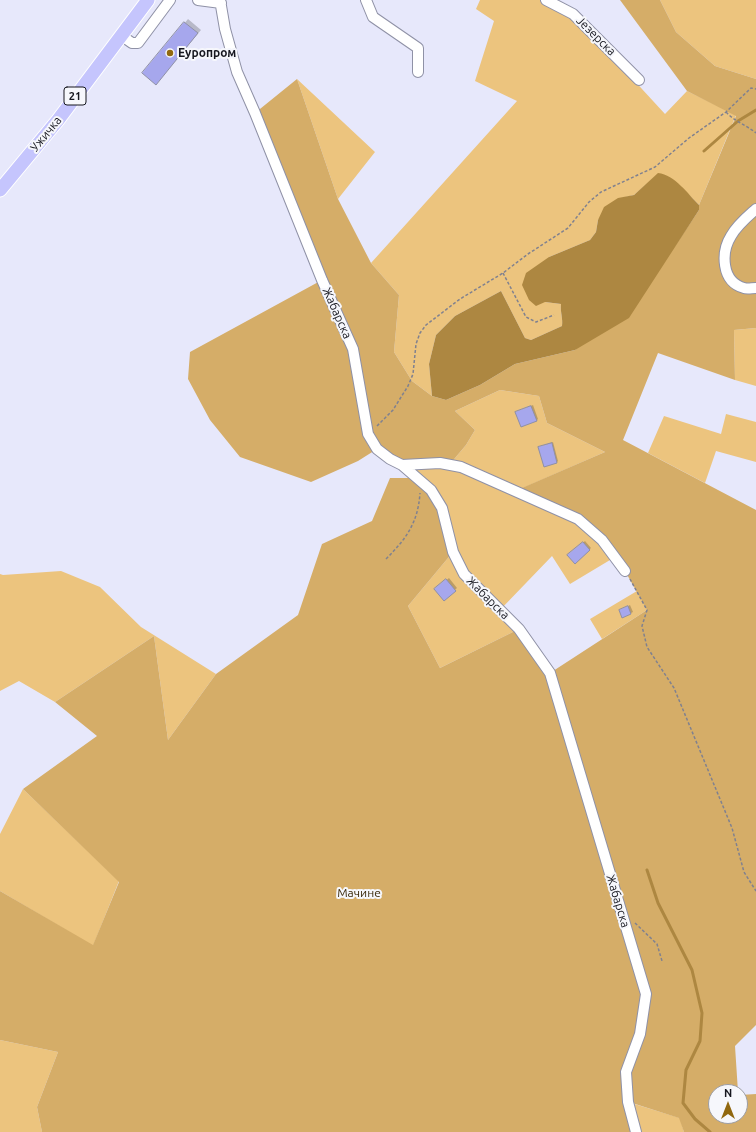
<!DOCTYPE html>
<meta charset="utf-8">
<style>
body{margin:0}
#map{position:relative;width:756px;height:1132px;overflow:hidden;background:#e7e8fb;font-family:Ubuntu,sans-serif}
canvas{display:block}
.north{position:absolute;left:708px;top:1084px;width:40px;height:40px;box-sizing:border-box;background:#f6f7fc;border:1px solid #9c9da4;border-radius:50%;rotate:0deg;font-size:11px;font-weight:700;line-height:16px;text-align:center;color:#16171f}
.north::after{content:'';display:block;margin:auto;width:14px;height:18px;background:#916810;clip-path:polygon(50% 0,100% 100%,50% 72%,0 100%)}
</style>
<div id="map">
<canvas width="756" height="1132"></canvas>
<div class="north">N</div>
</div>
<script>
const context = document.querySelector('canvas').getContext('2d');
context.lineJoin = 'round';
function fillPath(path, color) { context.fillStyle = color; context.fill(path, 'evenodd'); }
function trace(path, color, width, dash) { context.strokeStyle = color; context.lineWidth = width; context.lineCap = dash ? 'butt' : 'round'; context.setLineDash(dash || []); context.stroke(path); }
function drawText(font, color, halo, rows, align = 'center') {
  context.font = font + ' Ubuntu,sans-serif'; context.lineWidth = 4; context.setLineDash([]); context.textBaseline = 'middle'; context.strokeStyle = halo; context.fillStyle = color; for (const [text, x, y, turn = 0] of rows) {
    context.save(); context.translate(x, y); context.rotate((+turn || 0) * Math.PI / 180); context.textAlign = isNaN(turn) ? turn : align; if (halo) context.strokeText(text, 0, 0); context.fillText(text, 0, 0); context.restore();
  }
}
fillPath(new Path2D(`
 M 480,0 L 546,0 L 573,14 L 665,114 L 687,91 L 736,115 L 699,205 L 679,185 L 658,174 L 634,195 L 618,199 L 598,220 L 596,232 L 590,240 L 549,257 L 545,302 L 561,304 C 560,312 563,318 562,326 L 531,340 L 525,338 L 501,291 L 455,316 L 436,335 L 429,364 L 432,396 L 412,381 L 394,352 L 399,295 L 371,263 L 517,101 L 475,81 L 494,21 L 476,9 Z
 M 660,0 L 756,0 L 756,79 L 715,66 L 676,32 Z
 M 297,79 L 375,152 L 338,199 Z
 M 756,328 L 756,386 L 735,380 L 734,330 Z
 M 500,390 L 539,396 L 547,423 L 605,452 L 516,491 L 578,519 L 615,557 L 570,584 L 552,556 L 500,610 L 519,629 L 440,668 L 408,606 L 453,552 L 402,465 L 450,464 L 466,445 L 475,430 L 455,411 Z
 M 726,414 L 756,422 L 756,462 L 716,451 L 705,483 L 648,453 L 664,416 L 721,434 Z
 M 61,571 L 100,587 L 141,627 L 216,674 L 168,740 L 154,636 L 55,702 L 19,681 L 0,691 L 0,574 L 3,575 Z
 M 637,591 L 647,610 L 602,639 L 590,619 Z
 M 23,789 L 119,881 L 93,946 L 0,891 L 0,834 Z
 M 0,1040 L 58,1052 L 37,1107 L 42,1132 L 0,1132 Z
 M 628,1102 L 680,1118 L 684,1132 L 636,1132 Z`), '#ecc47e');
fillPath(new Path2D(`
 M 620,0 L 660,0 L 676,32 L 715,66 L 756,79 L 756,328 L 734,330 L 735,380 L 658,353 L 623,440 L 756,510 L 756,1025 L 735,1046 L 738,1092 L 716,1092 L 716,1116 L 740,1116 L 740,1095 L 756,1094 L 756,1132 L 684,1132 L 679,1118 L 629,1102 L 636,1132 L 42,1132 L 37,1107 L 58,1052 L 0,1040 L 0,891 L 93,945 L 119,882 L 23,789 L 97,736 L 55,702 L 154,636 L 168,740 L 216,674 L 298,615 L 322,544 L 372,521 L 390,478 L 417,478 L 431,490 L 453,552 L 408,606 L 440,668 L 519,629 L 550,673 L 647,610 L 625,571 L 577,519 L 515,491 L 605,452 L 547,423 L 539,396 L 500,390 L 455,411 L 475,430 L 466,445 L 450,464 L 402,465 L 377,449 L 358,461 L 311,482 L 240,457 L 210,420 L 188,379 L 190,352 L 322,280 L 255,113 L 297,79 L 338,199 L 371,263 L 399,295 L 394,352 L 412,381 L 432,396 L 446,400 L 480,385 L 515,364 L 575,350 L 675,246 L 699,210 L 699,205 L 736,116 L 687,91 Z`), '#d5ad68');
fillPath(new Path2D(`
 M 658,173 C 675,175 688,194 699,205 L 699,210 L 629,318 L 575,350 L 515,364 L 480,385 L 446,400 L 432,396 L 429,364 L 436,335 L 455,316 L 501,291 L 525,338 L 531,340 L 562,326 C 563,318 560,312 561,304 L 545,302 L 536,306 L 529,300 L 522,285 L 526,273 L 549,257 L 590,240 L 596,232 L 598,220 L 604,207 L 618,198 L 634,195 Z`), '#ad8741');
fillPath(new Path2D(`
 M 188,19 L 201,30 L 159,80 L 144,73 Z
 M 533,405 L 538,419 L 536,421 L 517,412 Z
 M 553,442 L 558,461 L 557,462 L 540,447 Z
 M 585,541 L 591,548 L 575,562 L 571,553 Z
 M 449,578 L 457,588 L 444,599 L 436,589 Z
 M 630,605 L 633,612 L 623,617 L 620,611 Z`), '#0003');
trace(new Path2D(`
 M 704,151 L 738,121 L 756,110
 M 647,870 L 658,903 L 692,970 L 702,1013 L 700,1041 L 686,1070 L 683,1103 L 695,1119 L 710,1132`), '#ad8741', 3);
const building = new Path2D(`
 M 184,22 L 198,33 L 156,85 L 142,73 Z
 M 531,406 L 537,421 L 521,427 L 515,412 Z
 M 552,443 L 557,463 L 544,467 L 538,447 Z
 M 583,542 L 590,550 L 575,564 L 567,555 Z
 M 446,579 L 456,591 L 444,601 L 434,589 Z
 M 628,606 L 631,614 L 622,618 L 619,610 Z`);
fillPath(building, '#a6a7ed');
trace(building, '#8f90a6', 1);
const minor = new Path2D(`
 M 198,0 L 221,3
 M 220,0 L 225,29 L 237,72 L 255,113 L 322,280 L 353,349 L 368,434 L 377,449 L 390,459 L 402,465 L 431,490 L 442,508 L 453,552 L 464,574 L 519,629 L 550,673 L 646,994 L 640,1034 L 626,1072 L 628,1102 L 636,1132
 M 366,0 L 373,17 L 418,48 L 418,72
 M 546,0 L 573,14 L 639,80
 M 122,36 L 132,43 L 138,43 L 170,0
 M 756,209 C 747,217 737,225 731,236 C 721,252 721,282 744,288 C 747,289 752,288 756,288
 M 402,465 L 440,463 L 461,467 L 578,519 L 602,540 L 625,571`);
const major = new Path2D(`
 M 0,190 L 58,120 L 148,0`);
trace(minor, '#8f91a6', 12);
trace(major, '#fff', 15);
trace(new Path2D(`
 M 726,112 C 734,121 746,125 756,133
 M 503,273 L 526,317 L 536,322 L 554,315
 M 377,426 L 393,410 L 408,386 L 413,374 L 416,344 L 420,333 L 426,325 L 460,299 L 503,273 L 528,254 L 568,228 L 589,202 L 601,192 L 655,167 L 689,138 L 726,112 L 751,88 L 756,89
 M 386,559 C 406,539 418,523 420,493
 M 630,579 L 647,610 L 642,626 L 647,647 L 674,688 L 732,828 L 744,872 L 756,891
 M 635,923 L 657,944 L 662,961`), '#80818f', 1.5, [3, 2]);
trace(minor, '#fff', 10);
trace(major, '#c5c5fd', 13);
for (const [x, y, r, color] of [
 [170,53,4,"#916810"]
]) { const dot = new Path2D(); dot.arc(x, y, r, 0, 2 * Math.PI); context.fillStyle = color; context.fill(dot); trace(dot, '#f6f7fc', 1.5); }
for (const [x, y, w] of [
 [75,96,22]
]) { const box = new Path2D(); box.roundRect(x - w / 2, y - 9, w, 18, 3); context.fillStyle = '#f6f7fc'; context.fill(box); trace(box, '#16171f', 1); }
drawText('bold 11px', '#16171f', null, [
 ["21",75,96]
]);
drawText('12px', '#16171f', '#f6f7fc', [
 ["Језерска",596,36,45],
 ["Ужичка",46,134,-51],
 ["Жабарска",337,313,66],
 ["Жабарска",488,598,45],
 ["Жабарска",618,901,73]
]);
drawText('bold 12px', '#16171f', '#f6f7fc', [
 ["Еуропром",178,53]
], 'left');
drawText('12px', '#3d2c0d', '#f6f7fc', [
 ["Мачине",359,893]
]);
</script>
